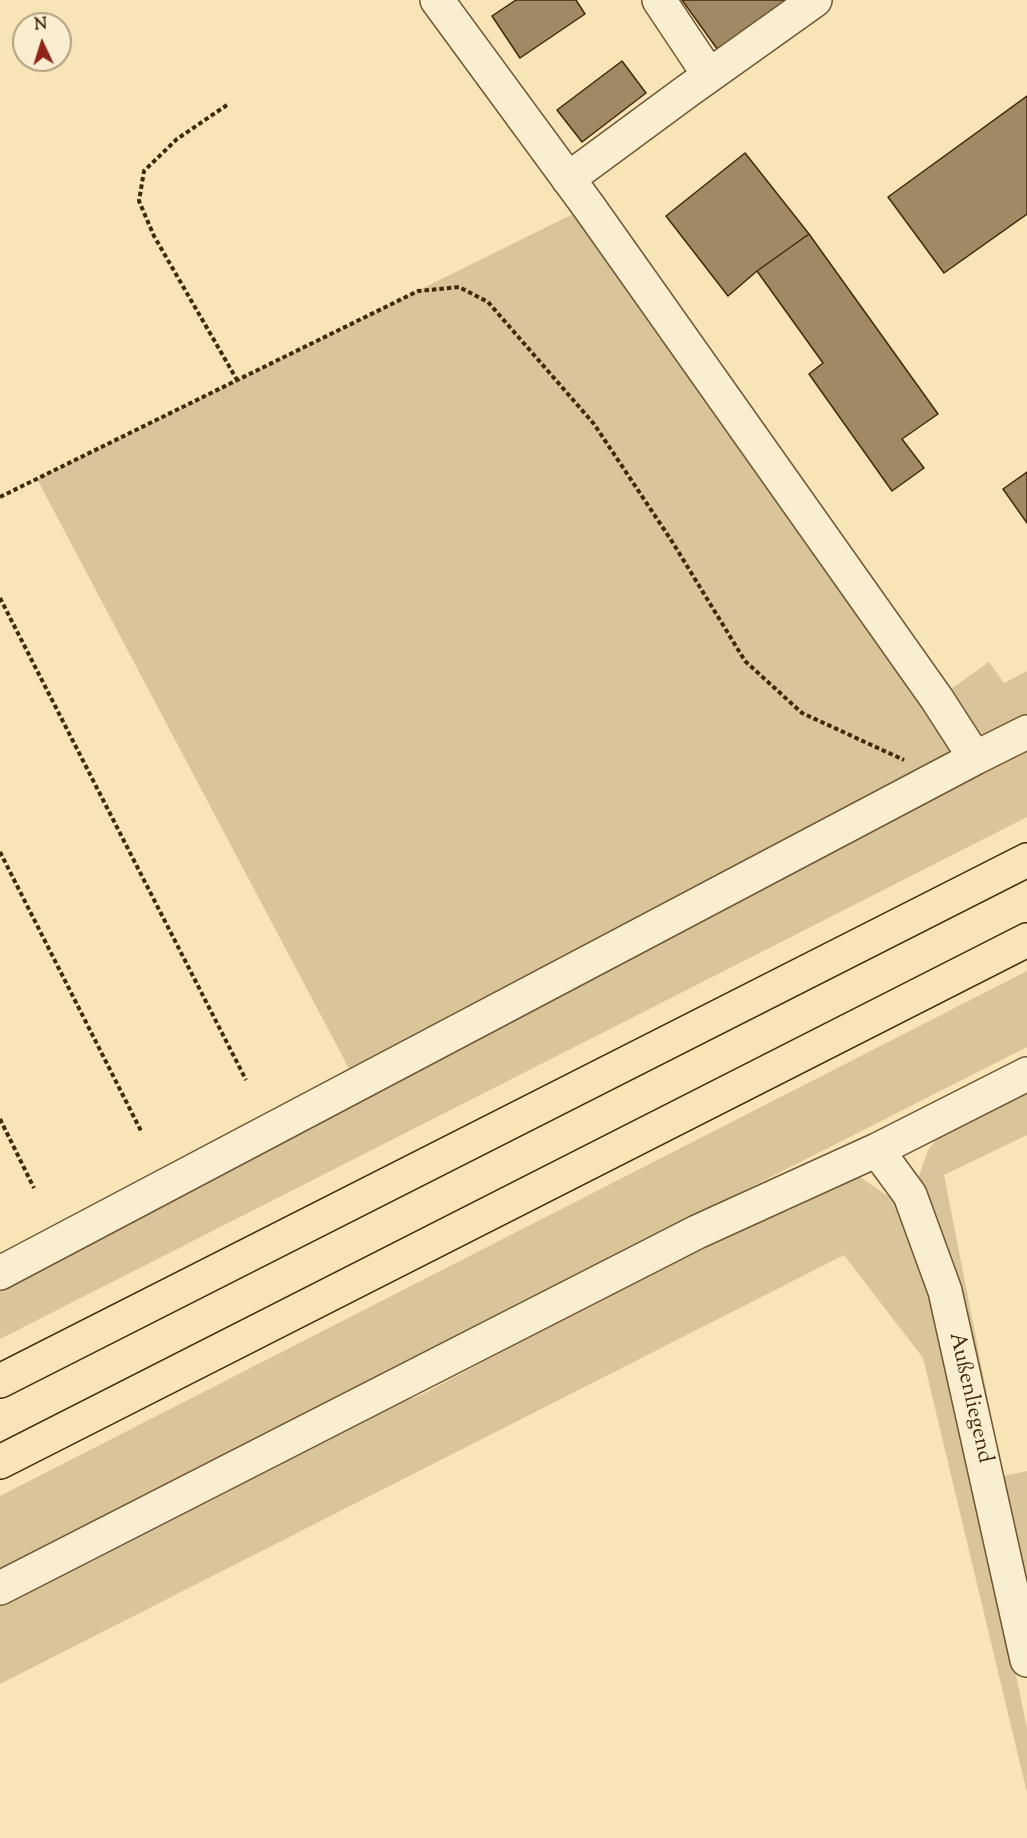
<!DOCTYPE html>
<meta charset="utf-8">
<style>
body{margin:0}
#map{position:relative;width:1027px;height:1838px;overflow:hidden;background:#f8e5b7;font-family:"Sorts Mill Goudy",serif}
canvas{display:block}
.north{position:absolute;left:12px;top:12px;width:60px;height:60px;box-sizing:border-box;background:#faeed0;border:2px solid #b09f80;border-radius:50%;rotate:356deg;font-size:16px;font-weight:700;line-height:24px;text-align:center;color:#422809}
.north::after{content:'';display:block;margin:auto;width:21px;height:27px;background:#8f2418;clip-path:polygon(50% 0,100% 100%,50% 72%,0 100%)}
</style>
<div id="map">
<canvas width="1027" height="1838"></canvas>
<div class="north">N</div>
</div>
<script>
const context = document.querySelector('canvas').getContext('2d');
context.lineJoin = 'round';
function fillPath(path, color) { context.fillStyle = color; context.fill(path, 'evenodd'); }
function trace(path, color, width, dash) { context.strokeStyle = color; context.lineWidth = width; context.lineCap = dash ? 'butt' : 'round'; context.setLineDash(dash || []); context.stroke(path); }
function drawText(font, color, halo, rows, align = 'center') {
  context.font = font + ' "Sorts Mill Goudy",serif'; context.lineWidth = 4.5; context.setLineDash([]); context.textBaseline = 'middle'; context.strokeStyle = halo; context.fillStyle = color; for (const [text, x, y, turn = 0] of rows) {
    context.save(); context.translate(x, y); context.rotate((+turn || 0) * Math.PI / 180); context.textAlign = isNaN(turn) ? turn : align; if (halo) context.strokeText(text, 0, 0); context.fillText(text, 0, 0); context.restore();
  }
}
fillPath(new Path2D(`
 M 579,211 L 954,751 L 353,1076 L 37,479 Z
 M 989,662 L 1004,683 L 1027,671 L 1027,720 L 988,739 L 937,699 Z
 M 1027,746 L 1027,817 L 0,1339 L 0,1287 L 359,1103 L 937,792 Z
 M 1027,971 L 1027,1047 L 0,1568 L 0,1496 Z
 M 1027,1086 L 1027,1135 L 944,1175 L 1003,1476 L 1027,1471 L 1027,1625 L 917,1181 L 928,1150 L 946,1128 Z
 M 860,1177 L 892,1199 L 918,1248 L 947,1333 L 1027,1729 L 1027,1793 L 923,1358 L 844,1255 L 0,1684 L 0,1596 L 335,1428 L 421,1395 L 826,1179 Z`), '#d9c599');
const building = new Path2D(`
 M 516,0 L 576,0 L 585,14 L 520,58 L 492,16 Z
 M 682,0 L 802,0 L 723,57 Z
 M 622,61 L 646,93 L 582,142 L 557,110 Z
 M 1027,96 L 1027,214 L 944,273 L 888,197 Z
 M 745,153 L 809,234 L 757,271 L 728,296 L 666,216 Z
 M 809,234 L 938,414 L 902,439 L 924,468 L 892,491 L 809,374 L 823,363 L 757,271 Z
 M 1027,472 L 1027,523 L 1003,489 Z`);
fillPath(building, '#a18a63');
trace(building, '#422809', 1.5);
const minor = new Path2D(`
 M 437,0 L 589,207 L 937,699 L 975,758 L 1027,732
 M 659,0 L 709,75
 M 568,179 L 686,92 L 815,0
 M 877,1150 L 910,1195 L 945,1291 L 1027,1660
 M 0,1273 L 975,758
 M 0,1588 L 697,1232 L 877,1150 L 1027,1074`);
const highway = new Path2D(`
 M 0,1381 L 1027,860
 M 0,1462 L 1027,940`);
trace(minor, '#705734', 36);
trace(highway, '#422809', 36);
trace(new Path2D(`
 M 227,105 L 177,139 L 144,171 L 139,201 L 154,236 L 237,380
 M 0,497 L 418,291 L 459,287 L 488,302 L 594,424 L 673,543 L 745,661 L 802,713 L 904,760
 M 0,598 L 246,1080
 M 0,852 L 142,1133
 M 0,1119 L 34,1188`), '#422809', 4, [4.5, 3]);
trace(minor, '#faeed0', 33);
trace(highway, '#f8e5b7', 33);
drawText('22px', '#422809', '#faeed0', [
 ["Außenliegend",969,1398,77]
]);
</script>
